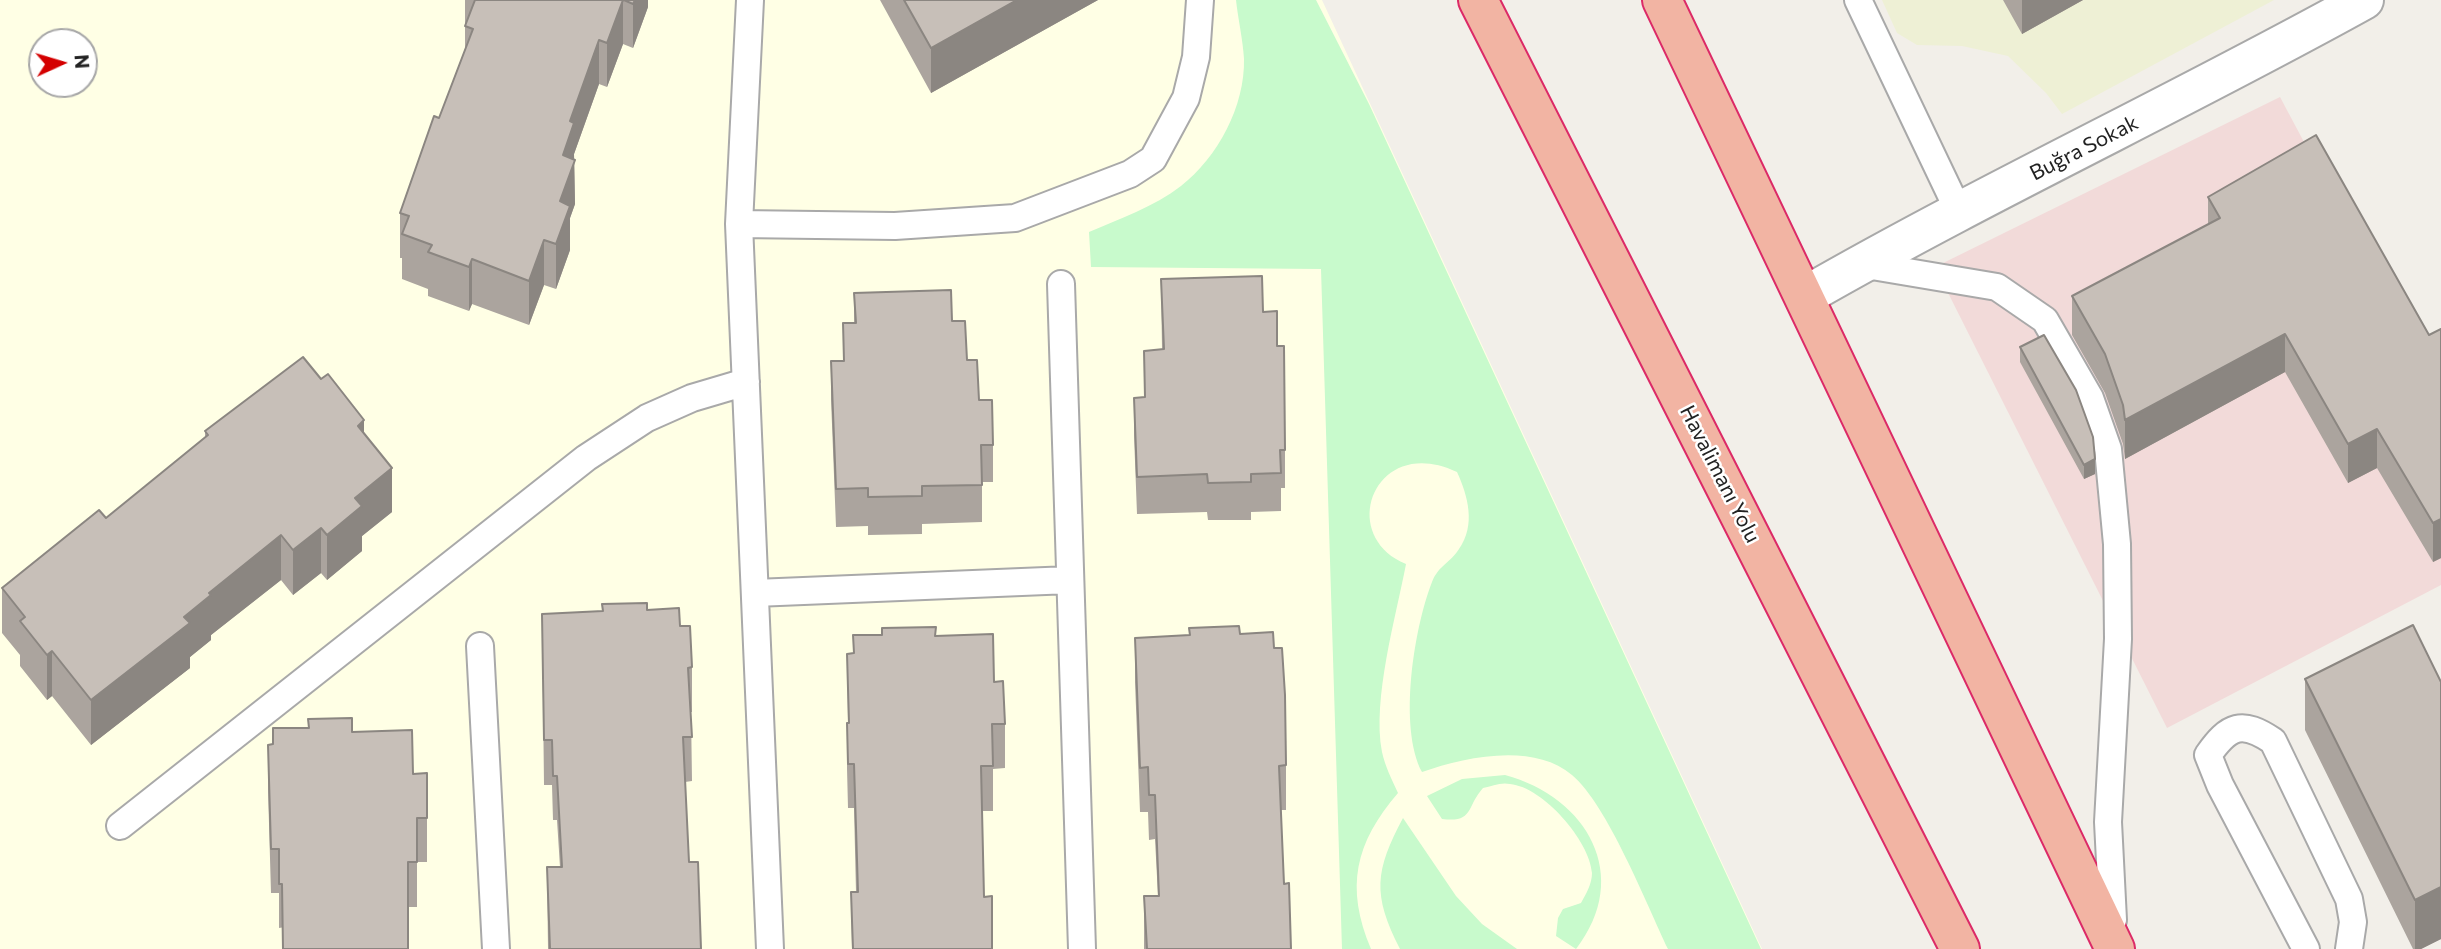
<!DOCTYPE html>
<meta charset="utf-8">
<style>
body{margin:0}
#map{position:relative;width:2441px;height:949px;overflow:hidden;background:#f2efe9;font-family:Commissioner,sans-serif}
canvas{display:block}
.north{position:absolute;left:28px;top:28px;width:70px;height:70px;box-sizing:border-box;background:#fff;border:2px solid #a7a7a7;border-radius:50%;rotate:86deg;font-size:19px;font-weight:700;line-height:28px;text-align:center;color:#222}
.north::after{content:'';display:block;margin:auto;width:24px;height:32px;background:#d40000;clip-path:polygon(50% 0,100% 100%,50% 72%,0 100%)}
</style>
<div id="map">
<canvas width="2441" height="949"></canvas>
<div class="north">N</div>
</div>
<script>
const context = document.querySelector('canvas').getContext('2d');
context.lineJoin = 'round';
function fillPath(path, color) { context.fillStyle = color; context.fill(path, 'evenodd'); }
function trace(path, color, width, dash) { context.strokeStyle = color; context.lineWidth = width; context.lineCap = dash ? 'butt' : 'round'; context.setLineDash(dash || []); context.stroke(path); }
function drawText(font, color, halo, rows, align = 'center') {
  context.font = font + ' Commissioner,sans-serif'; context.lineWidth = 5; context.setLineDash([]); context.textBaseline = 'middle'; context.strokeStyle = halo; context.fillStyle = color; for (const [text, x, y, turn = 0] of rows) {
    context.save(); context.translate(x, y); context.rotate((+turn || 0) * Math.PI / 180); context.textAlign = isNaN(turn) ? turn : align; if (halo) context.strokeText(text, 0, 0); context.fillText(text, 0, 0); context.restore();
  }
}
fillPath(new Path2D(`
 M 2280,97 L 2441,399 L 2441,585 L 2167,728 L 1935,267 Z`), '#f2dad9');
fillPath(new Path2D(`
 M 0,0 L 1322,0 L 1762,949 L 0,949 ZM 42,42 L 84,42 L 84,84 L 42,84 Z`), '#ffffe5');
fillPath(new Path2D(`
 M 1882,0 L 2274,0 L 2062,114 L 2046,93 L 2008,56 L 1962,46 L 1917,45 L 1897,33 Z`), '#eef0d5');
fillPath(new Path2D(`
 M 1236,0 L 1316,0 L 1369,104 L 1761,949 L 1668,949 C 1647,905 1607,804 1572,775 C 1533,742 1465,757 1422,772 C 1398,727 1414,628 1432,582 C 1438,566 1451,562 1459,549 C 1476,525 1468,496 1457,472 C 1375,433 1336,535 1406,564 C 1396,617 1372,699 1382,752 C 1385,766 1392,780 1398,793 C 1355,843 1345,887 1371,949 L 1342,949 L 1321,269 L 1091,267 L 1089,232 C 1119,219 1154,207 1181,186 C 1218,157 1245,106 1244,59 C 1243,40 1238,19 1236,0 Z
 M 1505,775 C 1587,797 1633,876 1576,949 L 1556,936 L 1558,918 L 1563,909 L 1581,903 C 1586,894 1592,884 1592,873 C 1590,841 1543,787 1510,784 C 1501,782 1492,786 1483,788 C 1466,807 1474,823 1442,819 L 1427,796 L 1462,779 Z
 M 1403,818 L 1456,896 L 1482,924 L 1517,949 L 1400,949 C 1372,894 1375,871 1403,818 Z`), '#c8facc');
const service = new Path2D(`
 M 750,0 L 739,224 L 770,949
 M 1858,0 L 1959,212
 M 739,224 L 895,226 L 1015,218 L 1130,174 L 1153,159 L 1186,98 L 1196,57 L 1200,0
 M 1860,264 L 1997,287 L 2045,320 L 2090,398 L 2108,449 L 2117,544 L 2118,639 L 2108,822 L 2113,920
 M 1061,284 L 1082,949
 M 755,593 L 1070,580
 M 480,646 L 496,949
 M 120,826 L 586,458 L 647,418 L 692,398 L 746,382
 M 2306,949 L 2220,785 L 2208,755 C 2229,725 2242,720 2273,741 L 2349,899 L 2353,922 L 2349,949`);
const minor = new Path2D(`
 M 1805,296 C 1988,191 2180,102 2364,0`);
const trunk = new Path2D(`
 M 1478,0 L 1960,949
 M 1662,0 L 2115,949`);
trace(service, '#a9a9a9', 30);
trace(minor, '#a9a9a9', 42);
trace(trunk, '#dc2a67', 42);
trace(service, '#fff', 26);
trace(minor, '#fff', 38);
trace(trunk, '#f2b4a3', 38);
fillPath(new Path2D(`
 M 465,0 L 648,0 L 648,7 L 633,48 L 623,44 L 607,87 L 599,84 L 574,154 L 575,204 L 570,218 L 570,250 L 556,289 L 544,285 L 529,325 L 472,304 L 469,311 L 428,296 L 428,289 L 402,279 L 402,258 L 400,258 L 400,213 L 439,118 L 465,49 Z
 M 880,0 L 1098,0 L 931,93 Z
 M 2003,0 L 2083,0 L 2022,34 Z
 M 2208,197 L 2429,335 L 2441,329 L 2441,558 L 2433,562 L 2377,468 L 2348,483 L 2285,372 L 2125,459 L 2123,444 L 2105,393 L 2072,335 L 2072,296 L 2208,224 Z
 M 1161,279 L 1263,312 L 1277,346 L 1285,450 L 1285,488 L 1281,488 L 1281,511 L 1251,512 L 1251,520 L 1208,520 L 1207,512 L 1137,514 L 1134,435 L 1134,398 L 1144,397 L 1144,351 L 1162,349 Z
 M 854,293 L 952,321 L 967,360 L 993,445 L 993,482 L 982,482 L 982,522 L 922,524 L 922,534 L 868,535 L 868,526 L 836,527 L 831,399 L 831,361 L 843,361 L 843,323 L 854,323 Z
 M 2020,347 L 2095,474 L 2084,479 L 2020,362 Z
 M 205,431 L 364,434 L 392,512 L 362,536 L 362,551 L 327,580 L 321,573 L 293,595 L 281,580 L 211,635 L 211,640 L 190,657 L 190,668 L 91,745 L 52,696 L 47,700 L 20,666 L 20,655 L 2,633 L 2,588 L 106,518 L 205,437 Z
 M 647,610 L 680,626 L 692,667 L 692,712 L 691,712 L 692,781 L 685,782 L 689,862 L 701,949 L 548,949 L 547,867 L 560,867 L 557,820 L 553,820 L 552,785 L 544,785 L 542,614 Z
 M 1240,634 L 1286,765 L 1286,810 L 1281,810 L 1284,884 L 1291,949 L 1144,949 L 1144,896 L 1158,896 L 1155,839 L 1149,840 L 1148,812 L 1140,812 L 1135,682 L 1135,638 Z
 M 882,635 L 936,636 L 994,682 L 1005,724 L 1005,768 L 993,769 L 993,811 L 982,811 L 984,897 L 992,949 L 852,949 L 851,892 L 856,892 L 854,808 L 848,808 L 847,768 L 847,723 L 848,723 L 847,654 L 853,653 Z
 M 2305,679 L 2441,682 L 2441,939 L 2421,949 L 2413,949 L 2305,730 Z
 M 308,719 L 352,732 L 413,774 L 427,773 L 427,862 L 417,862 L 417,907 L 408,907 L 279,928 L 279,893 L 271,893 L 268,789 L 268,745 L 273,744 L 308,728 Z`), '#aba49e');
fillPath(new Path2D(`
 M 623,0 L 623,44 L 607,87 L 607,43 Z
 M 635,0 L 648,0 L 648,7 L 633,48 L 633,4 Z
 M 1017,0 L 1098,0 L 931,93 L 931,48 Z
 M 2022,0 L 2083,0 L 2022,34 Z
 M 599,40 L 599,84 L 574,154 L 575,204 L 570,218 L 570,250 L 556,289 L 556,244 L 563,155 L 570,121 Z
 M 544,240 L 544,285 L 529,325 L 529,281 Z
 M 472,259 L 472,304 L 469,311 L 469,267 Z
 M 2285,334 L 2285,372 L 2125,459 L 2125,420 Z
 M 364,420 L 364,465 L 358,426 Z
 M 2377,429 L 2377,468 L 2348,483 L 2348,444 Z
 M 2095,459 L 2095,474 L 2084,479 L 2084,465 Z
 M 392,468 L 392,512 L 362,536 L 362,551 L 327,580 L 327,535 L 355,498 Z
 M 2441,519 L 2441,558 L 2433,562 L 2433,523 Z
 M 321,528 L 321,573 L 293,595 L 293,550 Z
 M 281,535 L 281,580 L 211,635 L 211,640 L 190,657 L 190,668 L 91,745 L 91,700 L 184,617 L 209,593 Z
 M 52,651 L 52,696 L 47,700 L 47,655 Z
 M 2441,887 L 2441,939 L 2421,949 L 2415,949 L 2415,900 Z`), '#8b8681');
const building = new Path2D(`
 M 475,0 L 623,0 L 607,43 L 599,40 L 570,121 L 574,123 L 563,155 L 575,160 L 560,201 L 570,206 L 556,244 L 544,240 L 529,281 L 472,259 L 469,267 L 428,252 L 432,245 L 402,234 L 409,216 L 400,213 L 434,116 L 439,118 L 473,29 L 465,26 Z
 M 624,0 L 635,0 L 633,4 Z
 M 904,0 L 1017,0 L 931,48 Z
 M 2316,135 L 2429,335 L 2441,329 L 2441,519 L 2433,523 L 2377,429 L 2348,444 L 2285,334 L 2125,420 L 2123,405 L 2105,354 L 2072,296 L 2220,218 L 2208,197 Z
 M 1262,276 L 1263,312 L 1277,311 L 1277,346 L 1284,346 L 1285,450 L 1280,450 L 1281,473 L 1251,474 L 1251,482 L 1208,483 L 1207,474 L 1137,477 L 1134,398 L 1145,397 L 1144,351 L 1164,349 L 1161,279 Z
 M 951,290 L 952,321 L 965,321 L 967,360 L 977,360 L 979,400 L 992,400 L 993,445 L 981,445 L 982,485 L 922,486 L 922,496 L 868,497 L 868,488 L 836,489 L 831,361 L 844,361 L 843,323 L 856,323 L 854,293 Z
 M 2044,335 L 2076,390 L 2093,437 L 2095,459 L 2084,465 L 2020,347 Z
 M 303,357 L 321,379 L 328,374 L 364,420 L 358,426 L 392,468 L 355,498 L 362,506 L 327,535 L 321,528 L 293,550 L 281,535 L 209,593 L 211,595 L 184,617 L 190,623 L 91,700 L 52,651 L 47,655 L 20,621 L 25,617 L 2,588 L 99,510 L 106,518 L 208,435 L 205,431 Z
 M 647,603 L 647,610 L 679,608 L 680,626 L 690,626 L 692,667 L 688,668 L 692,737 L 683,737 L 689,862 L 698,862 L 701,949 L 550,949 L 547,867 L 562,867 L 557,776 L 553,776 L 552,740 L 544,740 L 542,614 L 603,611 L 602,604 Z
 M 2413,625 L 2441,682 L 2441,887 L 2415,900 L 2305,679 Z
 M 1239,626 L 1240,634 L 1273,632 L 1274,648 L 1282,648 L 1285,695 L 1286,765 L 1279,766 L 1284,884 L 1289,883 L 1291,949 L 1147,949 L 1144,896 L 1159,896 L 1155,795 L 1149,795 L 1148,767 L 1140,768 L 1135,638 L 1190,635 L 1189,628 Z
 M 936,627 L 935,636 L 993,634 L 994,682 L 1003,681 L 1005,724 L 992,724 L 993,766 L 981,766 L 984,897 L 992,896 L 992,949 L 853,949 L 851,892 L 858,892 L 854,764 L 848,764 L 847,723 L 849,723 L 847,654 L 854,653 L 853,635 L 882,635 L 882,628 Z
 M 352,718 L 352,732 L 412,730 L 413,774 L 427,773 L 427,818 L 417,818 L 417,862 L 408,862 L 408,949 L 283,949 L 282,884 L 279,884 L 279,849 L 271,849 L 268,745 L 273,744 L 273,728 L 309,728 L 308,719 Z`);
fillPath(building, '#c7bfb8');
trace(building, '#8b8681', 2);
drawText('21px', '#222', '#fff', [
 ["Buğra Sokak",2084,148,-27],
 ["Havalimanı Yolu",1720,474,63]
]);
</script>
